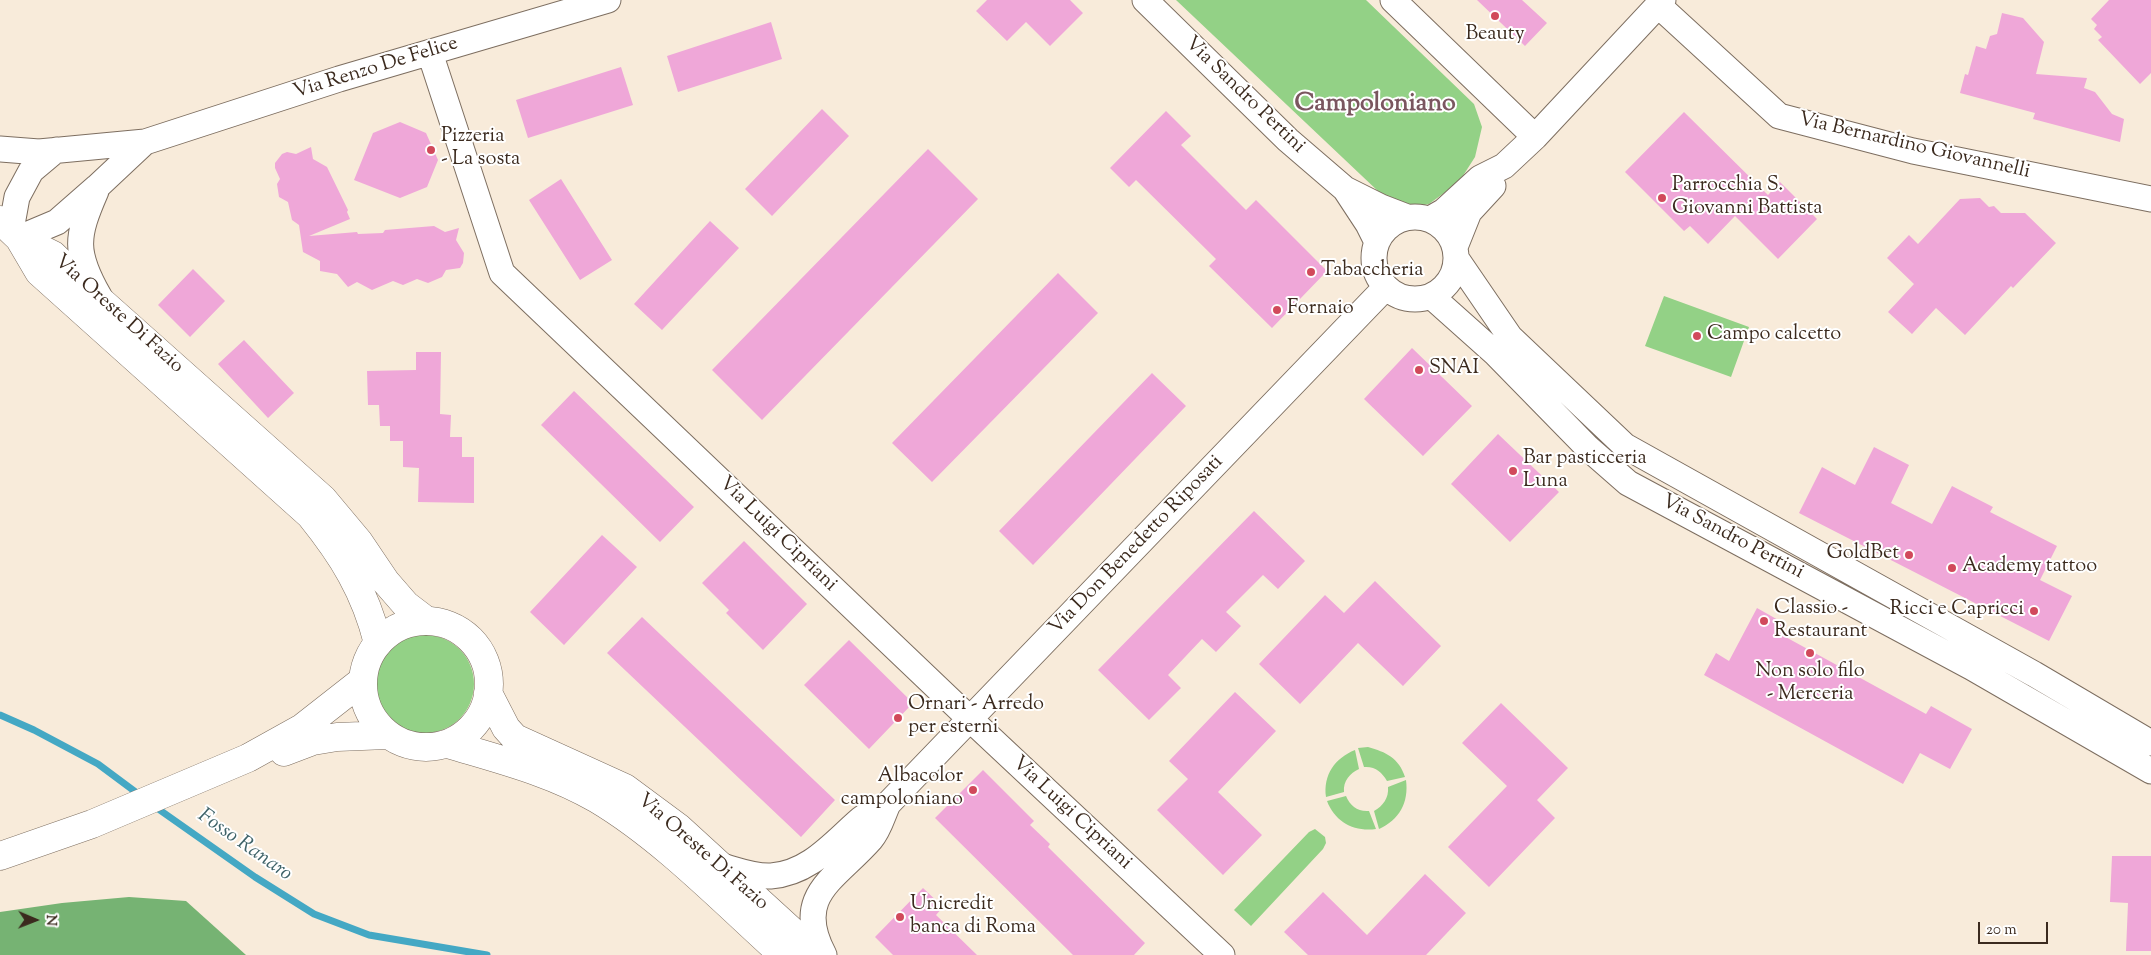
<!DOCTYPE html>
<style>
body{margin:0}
#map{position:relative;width:2151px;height:955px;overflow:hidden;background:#f8ebda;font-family:"Sorts Mill Goudy",serif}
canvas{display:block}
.north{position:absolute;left:10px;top:895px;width:50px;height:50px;-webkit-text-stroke:4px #fff;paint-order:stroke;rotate:91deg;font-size:14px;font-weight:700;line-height:20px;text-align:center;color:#3b2a1e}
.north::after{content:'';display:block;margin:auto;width:18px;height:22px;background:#3b2a1e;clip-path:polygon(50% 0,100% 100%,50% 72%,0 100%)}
.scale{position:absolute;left:1978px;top:922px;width:70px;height:22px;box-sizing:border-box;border:2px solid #3b2a1e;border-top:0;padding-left:6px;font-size:15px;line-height:18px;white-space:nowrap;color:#3b2a1e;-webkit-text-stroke:4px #fff;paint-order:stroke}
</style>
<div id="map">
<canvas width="2151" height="955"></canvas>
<div class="north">N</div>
<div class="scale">20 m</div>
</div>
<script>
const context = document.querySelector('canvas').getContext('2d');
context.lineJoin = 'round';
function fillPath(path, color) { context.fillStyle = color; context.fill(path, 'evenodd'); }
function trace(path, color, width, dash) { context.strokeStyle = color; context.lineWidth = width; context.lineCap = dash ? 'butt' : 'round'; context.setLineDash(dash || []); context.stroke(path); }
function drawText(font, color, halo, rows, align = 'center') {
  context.font = font + ' "Sorts Mill Goudy",serif'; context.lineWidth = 4; context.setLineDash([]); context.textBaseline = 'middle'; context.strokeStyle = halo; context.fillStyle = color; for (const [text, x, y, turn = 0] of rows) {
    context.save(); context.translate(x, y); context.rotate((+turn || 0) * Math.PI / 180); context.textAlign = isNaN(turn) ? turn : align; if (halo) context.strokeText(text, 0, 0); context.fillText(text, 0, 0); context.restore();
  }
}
fillPath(new Path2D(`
 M 1176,0 L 1366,0 L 1474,104 L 1482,127 L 1475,157 L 1459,182 L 1429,204 L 1410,208 L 1380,193 Z
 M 1664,296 L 1749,327 L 1731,377 L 1645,346 Z
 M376 684a49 49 0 1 1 98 0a49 49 0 1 1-98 0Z
 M 1368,747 C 1386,752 1399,758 1405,777 L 1387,781 C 1382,772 1375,766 1364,767 L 1358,748 Z
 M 1355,750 L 1359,769 C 1350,773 1343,781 1344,792 L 1326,797 C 1323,775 1335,758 1355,750 Z
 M 1406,780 C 1409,803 1399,820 1379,829 L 1374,811 C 1383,806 1389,798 1388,787 Z
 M 1346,796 C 1350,806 1358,812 1369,811 L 1376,829 C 1354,832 1335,822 1327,801 Z
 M 1315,829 L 1325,837 L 1326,843 L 1323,849 L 1251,926 L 1234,910 L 1309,832 Z`), '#93d186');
fillPath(new Path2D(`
 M 129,897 L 186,901 L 246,955 L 0,955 L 0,912 L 62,903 Z`), '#76b373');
trace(new Path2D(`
 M 0,715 L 34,730 L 98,764 L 141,796
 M 154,806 L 255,877 L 314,914 L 369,935 L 487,955`), '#44a8c4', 7);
fillPath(new Path2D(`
 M 987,0 L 1070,0 L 1083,13 L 1050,46 L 1026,22 L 1007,41 L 976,11 Z
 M 1477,0 L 1522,0 L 1547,23 L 1525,46 Z
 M 2109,0 L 2151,0 L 2151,73 L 2140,84 L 2098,40 L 2102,37 L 2094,29 L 2097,25 L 2091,19 Z
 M 2002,13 L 2023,18 L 2044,42 L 2036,74 L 2087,78 L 2084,88 L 2095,92 L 2112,114 L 2124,119 L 2120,142 L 2033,119 L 2035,113 L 1960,93 L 1965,74 L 1968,75 L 1976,46 L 1986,49 L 1990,36 L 1997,34 Z
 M 771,22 L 782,59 L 678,92 L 667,56 Z
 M 621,67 L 633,105 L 528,138 L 516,100 Z
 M 822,109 L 849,136 L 772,216 L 745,189 Z
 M 1166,111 L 1191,136 L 1181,145 L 1246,210 L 1256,200 L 1327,271 L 1272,328 L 1209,266 L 1216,259 L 1136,180 L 1129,187 L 1110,168 Z
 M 1684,112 L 1768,195 L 1780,182 L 1817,219 L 1778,259 L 1735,216 L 1708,244 L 1690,226 L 1684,231 L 1625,172 Z
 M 400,122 L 426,133 L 438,160 L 427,187 L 400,198 L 354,180 L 373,133 Z
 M 311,147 L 313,159 L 327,167 L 348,210 L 347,212 L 350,219 L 309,236 L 357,232 L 358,234 L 383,233 L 385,230 L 434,226 L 445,232 L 459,228 L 456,240 L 464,253 L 463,263 L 460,268 L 446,270 L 442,277 L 428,283 L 417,279 L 403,285 L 393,281 L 372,290 L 357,282 L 348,287 L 337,274 L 320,271 L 320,261 L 303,252 L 299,225 L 292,220 L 288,202 L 279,197 L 277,184 L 280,179 L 275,168 L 275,163 L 282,154 L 287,152 L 296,154 Z
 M 928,149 L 978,199 L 762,420 L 712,370 Z
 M 561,179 L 612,260 L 580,280 L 529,200 Z
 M 1980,198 L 1989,207 L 1994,206 L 2001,213 L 2025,213 L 2056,243 L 2013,288 L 2011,286 L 1965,335 L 1936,308 L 1912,334 L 1888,312 L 1914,284 L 1887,258 L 1909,235 L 1918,244 L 1960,199 Z
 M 710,221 L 739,248 L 662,330 L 634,304 Z
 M 193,269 L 225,301 L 190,337 L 158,305 Z
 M 1058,273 L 1098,313 L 932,482 L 892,443 Z
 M 244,340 L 294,393 L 268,418 L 218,364 Z
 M 1412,348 L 1472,406 L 1423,456 L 1364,399 Z
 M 416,352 L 441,352 L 440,414 L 451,415 L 450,437 L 462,437 L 462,457 L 474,457 L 474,503 L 418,502 L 419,468 L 403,467 L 403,441 L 390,441 L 390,426 L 380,426 L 379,405 L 368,405 L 367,371 L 416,370 Z
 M 1152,373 L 1186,406 L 1033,565 L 999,531 Z
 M 574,391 L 694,507 L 660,542 L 541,425 Z
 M 1498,434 L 1559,492 L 1510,542 L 1451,484 Z
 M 1874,447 L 1909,465 L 1891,503 L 1932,524 L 1952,486 L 1993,507 L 1990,512 L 2057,546 L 2040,580 L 2072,596 L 2049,641 L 1799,513 L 1822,467 L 1855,485 Z
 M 1254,511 L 1305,561 L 1278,589 L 1263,575 L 1226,612 L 1241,626 L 1216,652 L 1202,639 L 1168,675 L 1181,688 L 1149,720 L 1098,670 Z
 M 602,535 L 637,567 L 564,645 L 530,612 Z
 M 744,541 L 807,604 L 763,650 L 726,613 L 729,610 L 702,583 Z
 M 1375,581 L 1441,646 L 1403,686 L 1358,643 L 1300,704 L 1259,664 L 1325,595 L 1344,613 Z
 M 1757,608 L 1787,625 L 1782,635 L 1926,714 L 1931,706 L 1972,729 L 1950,769 L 1920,753 L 1903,784 L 1704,675 L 1716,653 L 1729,661 Z
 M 642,617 L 835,800 L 801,837 L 607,653 Z
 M 849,640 L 913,703 L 869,749 L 804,685 Z
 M 1235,692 L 1276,731 L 1218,792 L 1262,835 L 1223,875 L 1157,810 L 1188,779 L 1169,761 Z
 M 1501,703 L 1568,768 L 1537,800 L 1555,818 L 1489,887 L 1448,847 L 1507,786 L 1462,743 Z
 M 983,770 L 1034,821 L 1030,825 L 1050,844 L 1048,847 L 1145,943 L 1134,955 L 1073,955 L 935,818 Z
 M 2112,856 L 2151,856 L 2151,951 L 2126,951 L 2128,903 L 2110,902 Z
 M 1425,874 L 1466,913 L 1426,955 L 1308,955 L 1284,932 L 1323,892 L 1367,935 Z
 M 923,888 L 943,907 L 936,915 L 977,955 L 893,955 L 875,937 Z`), '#efa7d8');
const minor = new Path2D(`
 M 1145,0 L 1288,140 L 1345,189 L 1381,207 L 1407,217
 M 1393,0 L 1535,137
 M 1658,5 L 1779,116 L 1913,151 L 2151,199
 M 430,53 L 502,273 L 970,719 L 1222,955
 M 0,149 L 39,152 L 145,142 L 339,79 L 608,0
 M 1345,189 L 1368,224 L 1377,242
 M 96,191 C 76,237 74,252 99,296
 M1374 258a41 41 0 1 1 82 0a41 41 0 1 1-82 0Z
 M 1430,219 L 1444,211 L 1480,178 L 1504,166 L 1535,137 L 1663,0
 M 11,230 L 17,197 L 31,171 L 56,150
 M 19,238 L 57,222 L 97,187 L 145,142
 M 1455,247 L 1469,212 L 1493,186
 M 1456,258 L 1510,337 L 1625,446 L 2034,674 L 2151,743
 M 1431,296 L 1496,354 L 1588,448 L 1628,483 L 1971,667 L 2151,771
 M 722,866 C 737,870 754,877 771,876 C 810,873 833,843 861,819 C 869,813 879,809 888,804 L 1386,287
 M 824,955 C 792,895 836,879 871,839 C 879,830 883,815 888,804`);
const tertiary = new Path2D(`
 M 0,220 L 19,238 L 39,272 L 310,515 C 343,556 365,591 378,643
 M 19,238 L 53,255 L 103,303 L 323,499 L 359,542 L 386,582 L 406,605 L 427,621`);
const secondary = new Path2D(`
 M363 684a63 63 0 1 1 126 0a63 63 0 1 1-126 0Z
 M 488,693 L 506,728 L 515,738 L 625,788 L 679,828 L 818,955
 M 448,744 C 498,759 551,772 597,799 C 664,839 725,903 783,955
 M 284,752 L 313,741 L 337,737 L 387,735
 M 0,856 L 92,824 L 248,758 L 302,728 L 362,681`);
trace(minor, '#7d6e60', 27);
trace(tertiary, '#7d6e60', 29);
trace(secondary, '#7d6e60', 29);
trace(minor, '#fff', 25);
trace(tertiary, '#fff', 28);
trace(secondary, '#fff', 28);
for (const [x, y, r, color] of [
 [1495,16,5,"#d1495b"],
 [431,150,5,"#d1495b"],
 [1662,198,5,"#d1495b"],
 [1311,272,5,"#d1495b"],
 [1277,310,5,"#d1495b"],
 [1697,336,5,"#d1495b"],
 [1419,370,5,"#d1495b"],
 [1513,471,5,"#d1495b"],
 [1909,555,5,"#d1495b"],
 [1952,568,5,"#d1495b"],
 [2034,611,5,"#d1495b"],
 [1764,621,5,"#d1495b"],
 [1810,653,5,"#d1495b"],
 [898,718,5,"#d1495b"],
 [973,790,5,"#d1495b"],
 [900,917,5,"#d1495b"]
]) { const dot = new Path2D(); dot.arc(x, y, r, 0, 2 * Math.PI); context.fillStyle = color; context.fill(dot); trace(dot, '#fff', 2); }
drawText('20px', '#3b2a1e', '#fff', [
 ["Beauty",1495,36,"center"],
 ["Pizzeria",441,138],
 ["- La sosta",441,161],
 ["Parrocchia S.",1672,187],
 ["Giovanni Battista",1672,210],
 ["Tabaccheria",1321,272],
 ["Fornaio",1287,310],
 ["Campo calcetto",1707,336],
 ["SNAI",1429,370],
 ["Bar pasticceria",1523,460],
 ["Luna",1523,483],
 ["GoldBet",1899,555,"right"],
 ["Academy tattoo",1962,568],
 ["Classio -",1774,610],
 ["Restaurant",1774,633],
 ["Ricci e Capricci",2024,611,"right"],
 ["Non solo filo",1810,673,"center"],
 ["- Merceria",1810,696,"center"],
 ["Ornari - Arredo",908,706],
 ["per esterni",908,729],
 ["Albacolor",963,778,"right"],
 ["campoloniano",963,801,"right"],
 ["Unicredit",910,906],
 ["banca di Roma",910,929]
], 'left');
drawText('20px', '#3b2a1e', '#fff', [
 ["Via Renzo De Felice",376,69,-17],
 ["Via Sandro Pertini",1244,96,44],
 ["Via Bernardino Giovannelli",1914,147,13],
 ["Via Oreste Di Fazio",118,315,42],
 ["Via Luigi Cipriani",777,535,44],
 ["Via Sandro Pertini",1732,538,28],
 ["Via Don Benedetto Riposati",1137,546,-46],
 ["Via Luigi Cipriani",1071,814,43],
 ["Via Oreste Di Fazio",702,853,41]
]);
drawText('italic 21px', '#3f6369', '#fff', [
 ["Fosso Ranaro",244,846,35]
]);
drawText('bold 25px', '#7a565f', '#fff', [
 ["Campoloniano",1375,106]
]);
</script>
